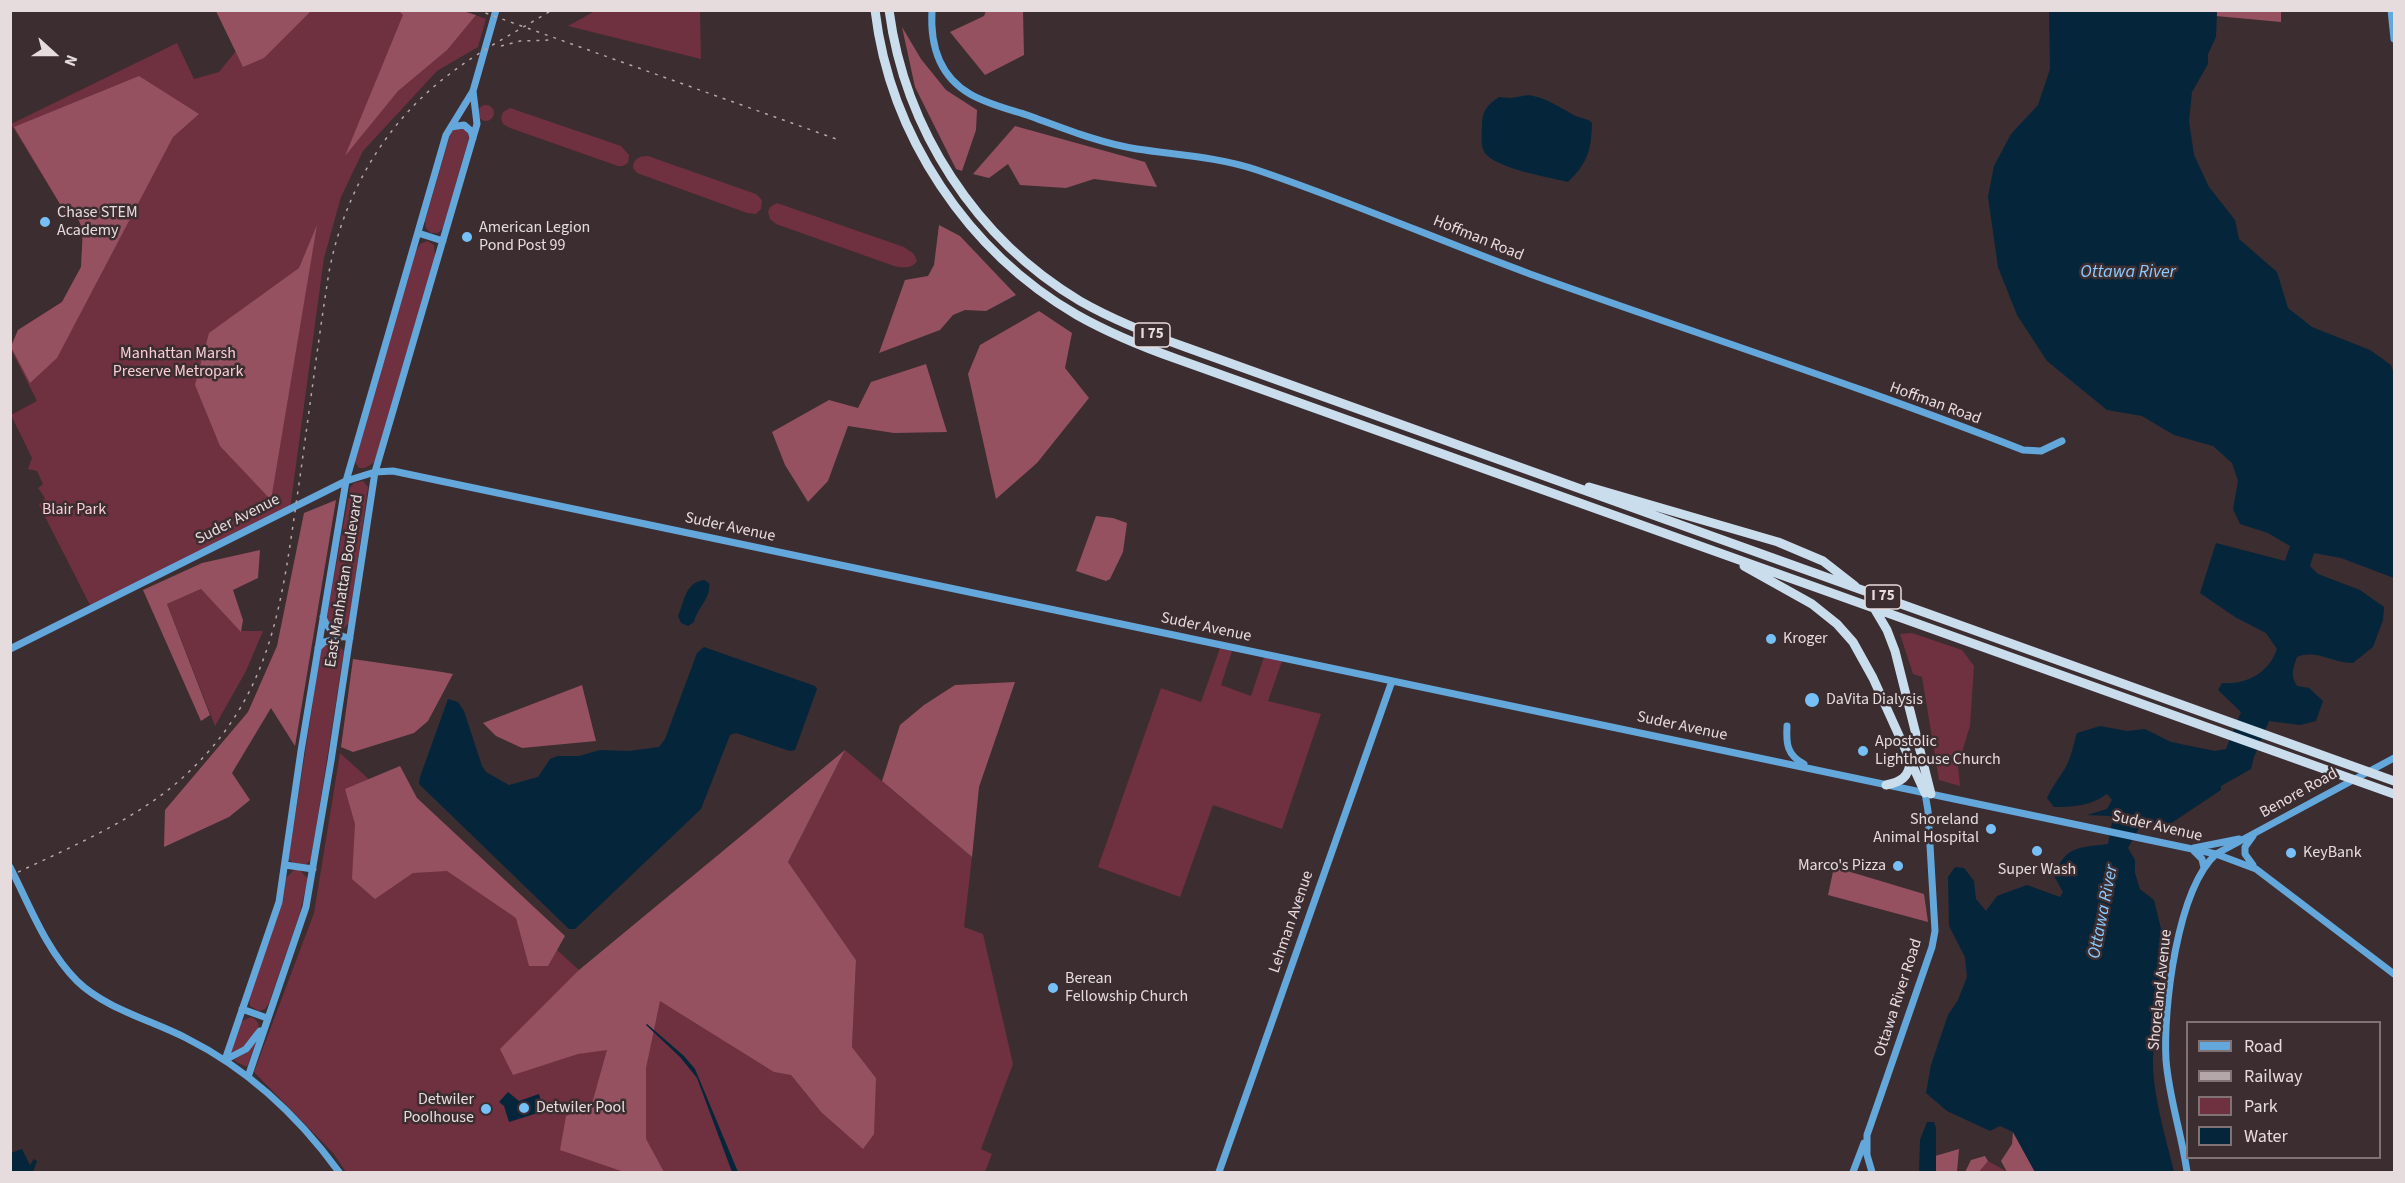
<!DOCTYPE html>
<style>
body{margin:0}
#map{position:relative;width:2405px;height:1183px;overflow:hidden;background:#3c2d30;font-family:"Source Sans 3",sans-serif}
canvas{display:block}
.frame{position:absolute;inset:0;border:12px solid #e6dcde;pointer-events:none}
.legend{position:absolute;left:2186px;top:1021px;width:195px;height:138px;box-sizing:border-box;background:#3c2d30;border:2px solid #807376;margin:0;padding:8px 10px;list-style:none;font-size:18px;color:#e6dcde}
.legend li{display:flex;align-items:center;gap:12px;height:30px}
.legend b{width:30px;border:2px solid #807376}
.north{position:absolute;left:24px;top:24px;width:60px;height:60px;-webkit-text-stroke:4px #3c2d30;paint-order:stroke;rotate:111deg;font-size:16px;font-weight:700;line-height:24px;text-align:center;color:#e6dcde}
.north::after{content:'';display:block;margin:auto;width:21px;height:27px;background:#e6dcde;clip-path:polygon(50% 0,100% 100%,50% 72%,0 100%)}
</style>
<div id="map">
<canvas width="2405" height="1183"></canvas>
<div class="frame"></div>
<ul class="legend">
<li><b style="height:8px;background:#63a7db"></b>Road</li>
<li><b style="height:8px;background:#b3a7a9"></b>Railway</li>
<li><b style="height:16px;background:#6f303f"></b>Park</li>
<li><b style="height:16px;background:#05253b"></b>Water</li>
</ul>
<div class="north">N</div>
</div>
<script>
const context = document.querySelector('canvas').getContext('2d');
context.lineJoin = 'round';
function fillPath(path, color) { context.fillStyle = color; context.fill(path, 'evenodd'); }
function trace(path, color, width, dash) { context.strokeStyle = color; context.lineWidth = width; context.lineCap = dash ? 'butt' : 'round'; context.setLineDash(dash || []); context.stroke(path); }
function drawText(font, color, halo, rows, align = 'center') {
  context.font = font + ' "Source Sans 3",sans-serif'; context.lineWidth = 5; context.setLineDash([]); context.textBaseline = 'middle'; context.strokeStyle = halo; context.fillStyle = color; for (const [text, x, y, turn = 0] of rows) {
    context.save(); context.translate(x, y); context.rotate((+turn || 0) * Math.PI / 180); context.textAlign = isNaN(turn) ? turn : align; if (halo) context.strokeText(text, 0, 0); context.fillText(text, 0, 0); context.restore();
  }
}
fillPath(new Path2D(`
 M 462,10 L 486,19 L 478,47 L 437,71 L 363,151 L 341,197 L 324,258 L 290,509 L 90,605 L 39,505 L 45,498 L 38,488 L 43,484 L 37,471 L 28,469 L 32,458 L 11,415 L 37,401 L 10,347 L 18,330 L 62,302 L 81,267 L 83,229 L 76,215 L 66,214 L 11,124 L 177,43 L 194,79 L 219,72 L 236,51 L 216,11 Z
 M 595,11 L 700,11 L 701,59 L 568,26 Z
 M478 113a8 8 0 1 1 16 0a8 8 0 1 1-16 0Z
 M 510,108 L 621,146 L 629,155 L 628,163 L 623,166 L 618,166 L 510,128 L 503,124 L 501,118 L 503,112 Z
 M 466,128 L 469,138 L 443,228 L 438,233 L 431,233 L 426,228 L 425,221 L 450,135 L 452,130 Z
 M 648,156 L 756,194 L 762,200 L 761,209 L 756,214 L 747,213 L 637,173 L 633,168 C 633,159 639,156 648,156 Z
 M 777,203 L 904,247 L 914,254 L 917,261 C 912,269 902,268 894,266 L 776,224 L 770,219 L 768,212 L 770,207 Z
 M 427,241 L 434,245 L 435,257 L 375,462 L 365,468 L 359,468 L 355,462 L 416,251 L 420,244 Z
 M 363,481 L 368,487 L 349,623 L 343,629 L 336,630 L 326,621 L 350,488 L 354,483 Z
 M 201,589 L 241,631 L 263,631 L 246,671 L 215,726 L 167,604 Z
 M 1912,633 L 1962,650 L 1974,666 L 1970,726 L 1958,765 L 1960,786 L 1939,780 L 1922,677 L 1913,674 L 1900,634 Z
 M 336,643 L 344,651 L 311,860 L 305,865 L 295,864 L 289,860 L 289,856 L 321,650 L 327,644 Z
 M 1220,648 L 1232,651 L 1221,685 L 1251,696 L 1264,657 L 1282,661 L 1268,701 L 1321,714 L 1282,829 L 1213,805 L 1180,897 L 1098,867 L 1161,688 L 1201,702 Z
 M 845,750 L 972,857 L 964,927 L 983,934 L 1013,1064 L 981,1149 L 992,1154 L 985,1172 L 346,1172 L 334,1154 L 254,1072 L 314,913 L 340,753 L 579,970 L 579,1054 L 653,989 L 791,1075 L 821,1112 L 876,1078 L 852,1047 L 856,960 L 788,862 Z
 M 294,870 L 300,870 L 308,879 L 299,916 L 269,1003 L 265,1009 L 259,1011 L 250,1006 L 249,999 L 283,901 L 286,878 Z
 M 251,1017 L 256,1020 L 259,1025 L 250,1043 L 230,1054 L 242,1021 Z
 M 257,1040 L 247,1067 L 235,1061 L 234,1060 L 246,1052 Z
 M 1988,1161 L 2006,1171 L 2007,1172 L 1979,1172 Z`), '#6f303f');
fillPath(new Path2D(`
 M 216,11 L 311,11 L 264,58 L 243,67 Z
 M 399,11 L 462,11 L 476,15 L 447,50 L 398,91 L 345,156 L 403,15 Z
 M 986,11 L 1023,11 L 1024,55 L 985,75 L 950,32 L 984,16 Z
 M 2217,11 L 2281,11 L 2281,22 L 2216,16 Z
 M 902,27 L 921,59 L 946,90 L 977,110 L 976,130 L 962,171 L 956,169 L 915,87 Z
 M 139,76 L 199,114 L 173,137 L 57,358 L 30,383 L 11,347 L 18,330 L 62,302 L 81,267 L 83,229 L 76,215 L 66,214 L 14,127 Z
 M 1015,126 L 1145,162 L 1157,187 L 1094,179 L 1066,188 L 1020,185 L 1008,164 L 989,178 L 973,174 Z
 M 317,225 L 271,500 L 220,446 L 195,385 L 209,333 L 299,268 Z
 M 939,225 L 960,236 L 1016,295 L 986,311 L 965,310 L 953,315 L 940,330 L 879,353 L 905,280 L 928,276 L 934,265 Z
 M 1039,311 L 1072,333 L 1065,368 L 1089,398 L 1037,463 L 996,499 L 968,374 L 980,345 Z
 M 926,364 L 947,432 L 894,433 L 848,426 L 828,481 L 808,502 L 785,465 L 772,432 L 829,400 L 858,408 L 871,382 Z
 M 336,500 L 295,746 L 271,708 L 232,773 L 250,800 L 229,817 L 164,847 L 165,810 L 248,712 L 277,646 L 304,513 Z
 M 1096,516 L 1113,518 L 1127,523 L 1123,552 L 1110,579 L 1106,581 L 1076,571 Z
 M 260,550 L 258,578 L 233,590 L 243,620 L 241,632 L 201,589 L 167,604 L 210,715 L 201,721 L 143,590 L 202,563 Z
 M 353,659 L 442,672 L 453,674 L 428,721 L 414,733 L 353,752 L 341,747 Z
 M 1015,682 L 979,787 L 972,857 L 882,781 L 900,725 L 924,705 L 955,685 Z
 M 582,685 L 596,741 L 522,748 L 496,736 L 483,723 Z
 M 845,750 L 788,862 L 856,960 L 852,1047 L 876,1078 L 874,1134 L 863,1149 L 821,1112 L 791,1075 L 774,1072 L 660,1001 L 646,1068 L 646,1139 L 664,1172 L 624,1172 L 560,1150 L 566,1116 L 591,1107 L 607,1050 L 578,1054 L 513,1075 L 500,1049 L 579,970 Z
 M 400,766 L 417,798 L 565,936 L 548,966 L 529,966 L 516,918 L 447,871 L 413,873 L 375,899 L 352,879 L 355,824 L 345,789 Z
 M 1834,867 L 1924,894 L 1928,922 L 1828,895 Z
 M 2013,1132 L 2035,1172 L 2007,1172 L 2001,1161 L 2012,1144 Z
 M 1959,1149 L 1957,1172 L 1936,1172 L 1935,1156 Z
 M 1985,1156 L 1988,1161 L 1979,1172 L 1965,1172 L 1971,1160 Z`), '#955160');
fillPath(new Path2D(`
 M 2049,11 L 2217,11 L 2216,37 L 2208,54 L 2208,64 L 2192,92 L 2189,121 L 2194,155 L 2209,187 L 2235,220 L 2239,239 L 2277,272 L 2288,308 L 2312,327 L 2370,350 L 2391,365 L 2394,374 L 2394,578 L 2341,558 L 2314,553 L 2310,566 L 2318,574 L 2360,590 L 2384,607 L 2383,620 L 2373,647 L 2353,663 C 2332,663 2317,649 2297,657 C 2293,668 2290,675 2297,686 L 2309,688 L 2323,701 L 2316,721 L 2300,725 L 2269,721 L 2254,757 L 2251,769 L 2221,786 L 2221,790 L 2167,826 L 2151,822 L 2138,830 L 2128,848 L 2135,860 L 2135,873 L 2140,889 L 2154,900 L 2163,937 L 2158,1006 L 2152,1029 L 2156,1038 C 2145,1072 2166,1137 2174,1172 L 2035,1172 L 2013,1132 L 2000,1126 L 1990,1131 L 1947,1111 L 1926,1093 L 1931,1065 L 1948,1015 L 1958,1000 L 1967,977 L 1965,957 L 1949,926 L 1948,877 L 1955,867 L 1964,868 L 1974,881 L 1976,899 L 1986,911 L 1997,896 L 2027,885 L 2060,897 L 2063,892 L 2054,876 C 2066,845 2078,848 2108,844 L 2112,822 L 2110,816 L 2087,815 L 2107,809 L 2112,800 L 2107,794 C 2091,806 2073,807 2054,807 L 2047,798 C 2052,787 2058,780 2064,770 C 2071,759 2073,746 2077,733 L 2100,726 L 2127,731 L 2145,729 L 2171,742 L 2215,751 L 2226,749 L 2241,712 L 2218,690 L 2222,683 C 2246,685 2269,673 2277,649 L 2266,633 L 2235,617 L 2200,593 L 2216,543 L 2285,561 L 2290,546 L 2268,533 L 2240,524 L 2233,509 L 2238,481 L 2232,463 L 2213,446 L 2174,435 L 2142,416 L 2107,410 L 2047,361 L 2017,315 L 1998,267 L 1988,197 L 1994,166 L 2011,134 L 2038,105 L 2050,69 Z
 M 1529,95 C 1547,98 1559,107 1574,115 C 1580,119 1586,117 1592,123 C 1591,150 1588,163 1568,182 C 1548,177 1498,169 1485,153 C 1480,146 1482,134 1482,126 C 1482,111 1487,105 1499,97 L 1511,98 Z
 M 704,580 L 709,583 C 712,597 697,608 694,622 L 688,626 L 681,623 L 678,616 C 685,600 685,583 704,580 Z
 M 704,647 L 815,686 L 817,689 L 795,750 L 790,751 L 736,733 L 730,735 L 701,809 L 575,929 L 569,929 L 419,784 L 420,777 L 448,699 L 458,702 L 464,711 L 482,766 L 486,772 L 509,785 L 538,777 L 550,759 L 558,756 L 579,756 L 600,750 L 629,751 L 659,747 L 665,739 L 697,653 Z
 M 647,1024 L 684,1056 L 695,1069 L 738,1172 L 732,1172 L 697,1078 L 680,1057 L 646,1025 Z
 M 508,1092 L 519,1101 L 539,1094 L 544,1111 L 509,1122 L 504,1106 L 499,1102 Z
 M 1927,1122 L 1934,1122 L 1936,1128 L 1936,1172 L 1919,1172 L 1920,1140 Z
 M 22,1149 L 30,1165 L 34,1159 L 37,1161 L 33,1172 L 11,1172 L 11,1153 Z`), '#05253b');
trace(new Path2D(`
 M 932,10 C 930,44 939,76 970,94 C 987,104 1008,109 1027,115 C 1063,128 1099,143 1137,149 C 1177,155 1218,157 1257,170 C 1349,201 1438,240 1530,274 C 1694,333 1860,386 2023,450 L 2041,451 L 2062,441
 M 2391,10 L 2394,39
 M 451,127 L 464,125 L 471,131 L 473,138
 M 418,233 L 443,241
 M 323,617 C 327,629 337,636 350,638
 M 318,648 L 324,642 L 342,637
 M 10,649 L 346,481 L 375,472 L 393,471 L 2216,854 L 2256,869 L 2394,974
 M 1787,726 C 1786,744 1787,755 1804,764
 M 2194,848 L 2239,839
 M 2193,850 L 2202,859 L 2204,868
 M 285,865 L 313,869
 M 2253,865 L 2245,854 L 2245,847 L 2253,836
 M 10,867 C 30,906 46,950 77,981 C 106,1009 151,1020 186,1038 C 248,1069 299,1117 339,1172
 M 242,1009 L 267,1018
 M 225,1060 L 279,902 L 301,751 L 346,481 L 446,135 L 473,91 L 496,10
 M 225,1060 L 246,1049 L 260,1031
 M 248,1077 L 306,907 L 331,761 L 375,472 L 477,124 L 473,91
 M 1219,1172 L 1392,681
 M 1853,1172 L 1864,1143
 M 1872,1172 L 1867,1155 L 1867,1135 L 1932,947 L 1935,931 L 1928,811 L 1925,793
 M 2187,1172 C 2182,1135 2169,1098 2166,1060 C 2163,1008 2177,890 2216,854 L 2394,758`), '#63a7db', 7);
trace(new Path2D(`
 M 875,10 C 890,136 968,252 1077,315 C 1109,333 1143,347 1177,359 L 2394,794
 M 889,10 C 905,130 976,239 1080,301 C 1115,321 1151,335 1188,348 L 2394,781
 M 1589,487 L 1778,542 L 1823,561 L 1855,586
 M 1744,566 L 1812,604 L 1837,624 L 1853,642 L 1873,678 L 1925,793
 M 1874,608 L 1887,630 L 1895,651 L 1931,794
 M 1886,785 C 1901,782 1909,777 1910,762`), '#c9dded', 9);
trace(new Path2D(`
 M 477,10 L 839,140
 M 501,46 L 520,41 L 551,40
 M 10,876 C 66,849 125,825 173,786 C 274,701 281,605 299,484 C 309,413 318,342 329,272 C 344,193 386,121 451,73 C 482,49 518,31 552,10`), '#b3a7a9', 1.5, [3, 6]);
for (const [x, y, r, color] of [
 [45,222,6,"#77bff7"],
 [467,237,6,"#77bff7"],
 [1771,639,6,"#77bff7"],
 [1812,700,8,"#77bff7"],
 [1863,751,6,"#77bff7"],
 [1991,829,6,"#77bff7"],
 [2037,851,6,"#77bff7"],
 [2291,853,6,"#77bff7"],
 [1898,866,6,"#77bff7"],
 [1053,988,6,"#77bff7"],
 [524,1108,6,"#77bff7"],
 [486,1109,6,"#77bff7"]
]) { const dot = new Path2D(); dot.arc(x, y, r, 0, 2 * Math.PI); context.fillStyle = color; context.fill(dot); trace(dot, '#3c2d30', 2); }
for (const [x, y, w] of [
 [1152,335,36],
 [1883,597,36]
]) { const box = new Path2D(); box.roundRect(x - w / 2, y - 12, w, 24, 4.5); context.fillStyle = '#3c2d30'; context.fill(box); trace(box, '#e6dcde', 1.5); }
drawText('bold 15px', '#e6dcde', null, [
 ["I 75",1152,335],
 ["I 75",1883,597]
]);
drawText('16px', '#e6dcde', '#3c2d30', [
 ["Chase STEM",57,213],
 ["Academy",57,231],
 ["American Legion",479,228],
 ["Pond Post 99",479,246],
 ["Kroger",1783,639],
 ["DaVita Dialysis",1826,700],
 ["Apostolic",1875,742],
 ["Lighthouse Church",1875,760],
 ["Shoreland",1979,820,"right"],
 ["Animal Hospital",1979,838,"right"],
 ["KeyBank",2303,853],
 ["Marco's Pizza",1886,866,"right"],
 ["Super Wash",2037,870,"center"],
 ["Berean",1065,979],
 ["Fellowship Church",1065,997],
 ["Detwiler",474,1100,"right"],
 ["Poolhouse",474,1118,"right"],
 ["Detwiler Pool",536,1108]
], 'left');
drawText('16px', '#e6dcde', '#3c2d30', [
 ["Hoffman Road",1478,239,22],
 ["Hoffman Road",1935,404,20],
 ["Suder Avenue",238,520,-27],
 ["Suder Avenue",730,528,12],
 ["East Manhattan Boulevard",345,581,-81],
 ["Suder Avenue",1206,628,12],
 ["Suder Avenue",1682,727,12],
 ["Benore Road",2299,794,-29],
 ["Suder Avenue",2157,827,13],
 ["Lehman Avenue",1292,922,-71],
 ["Shoreland Avenue",2161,990,-84],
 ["Ottawa River Road",1899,998,-72]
]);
drawText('16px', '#facfd6', '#3c2d30', [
 ["Manhattan Marsh",178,354],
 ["Preserve Metropark",178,372],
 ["Blair Park",74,510]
]);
drawText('italic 18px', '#8bcbfe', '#3c2d30', [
 ["Ottawa River",2128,273],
 ["Ottawa River",2104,912,-79]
]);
</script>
